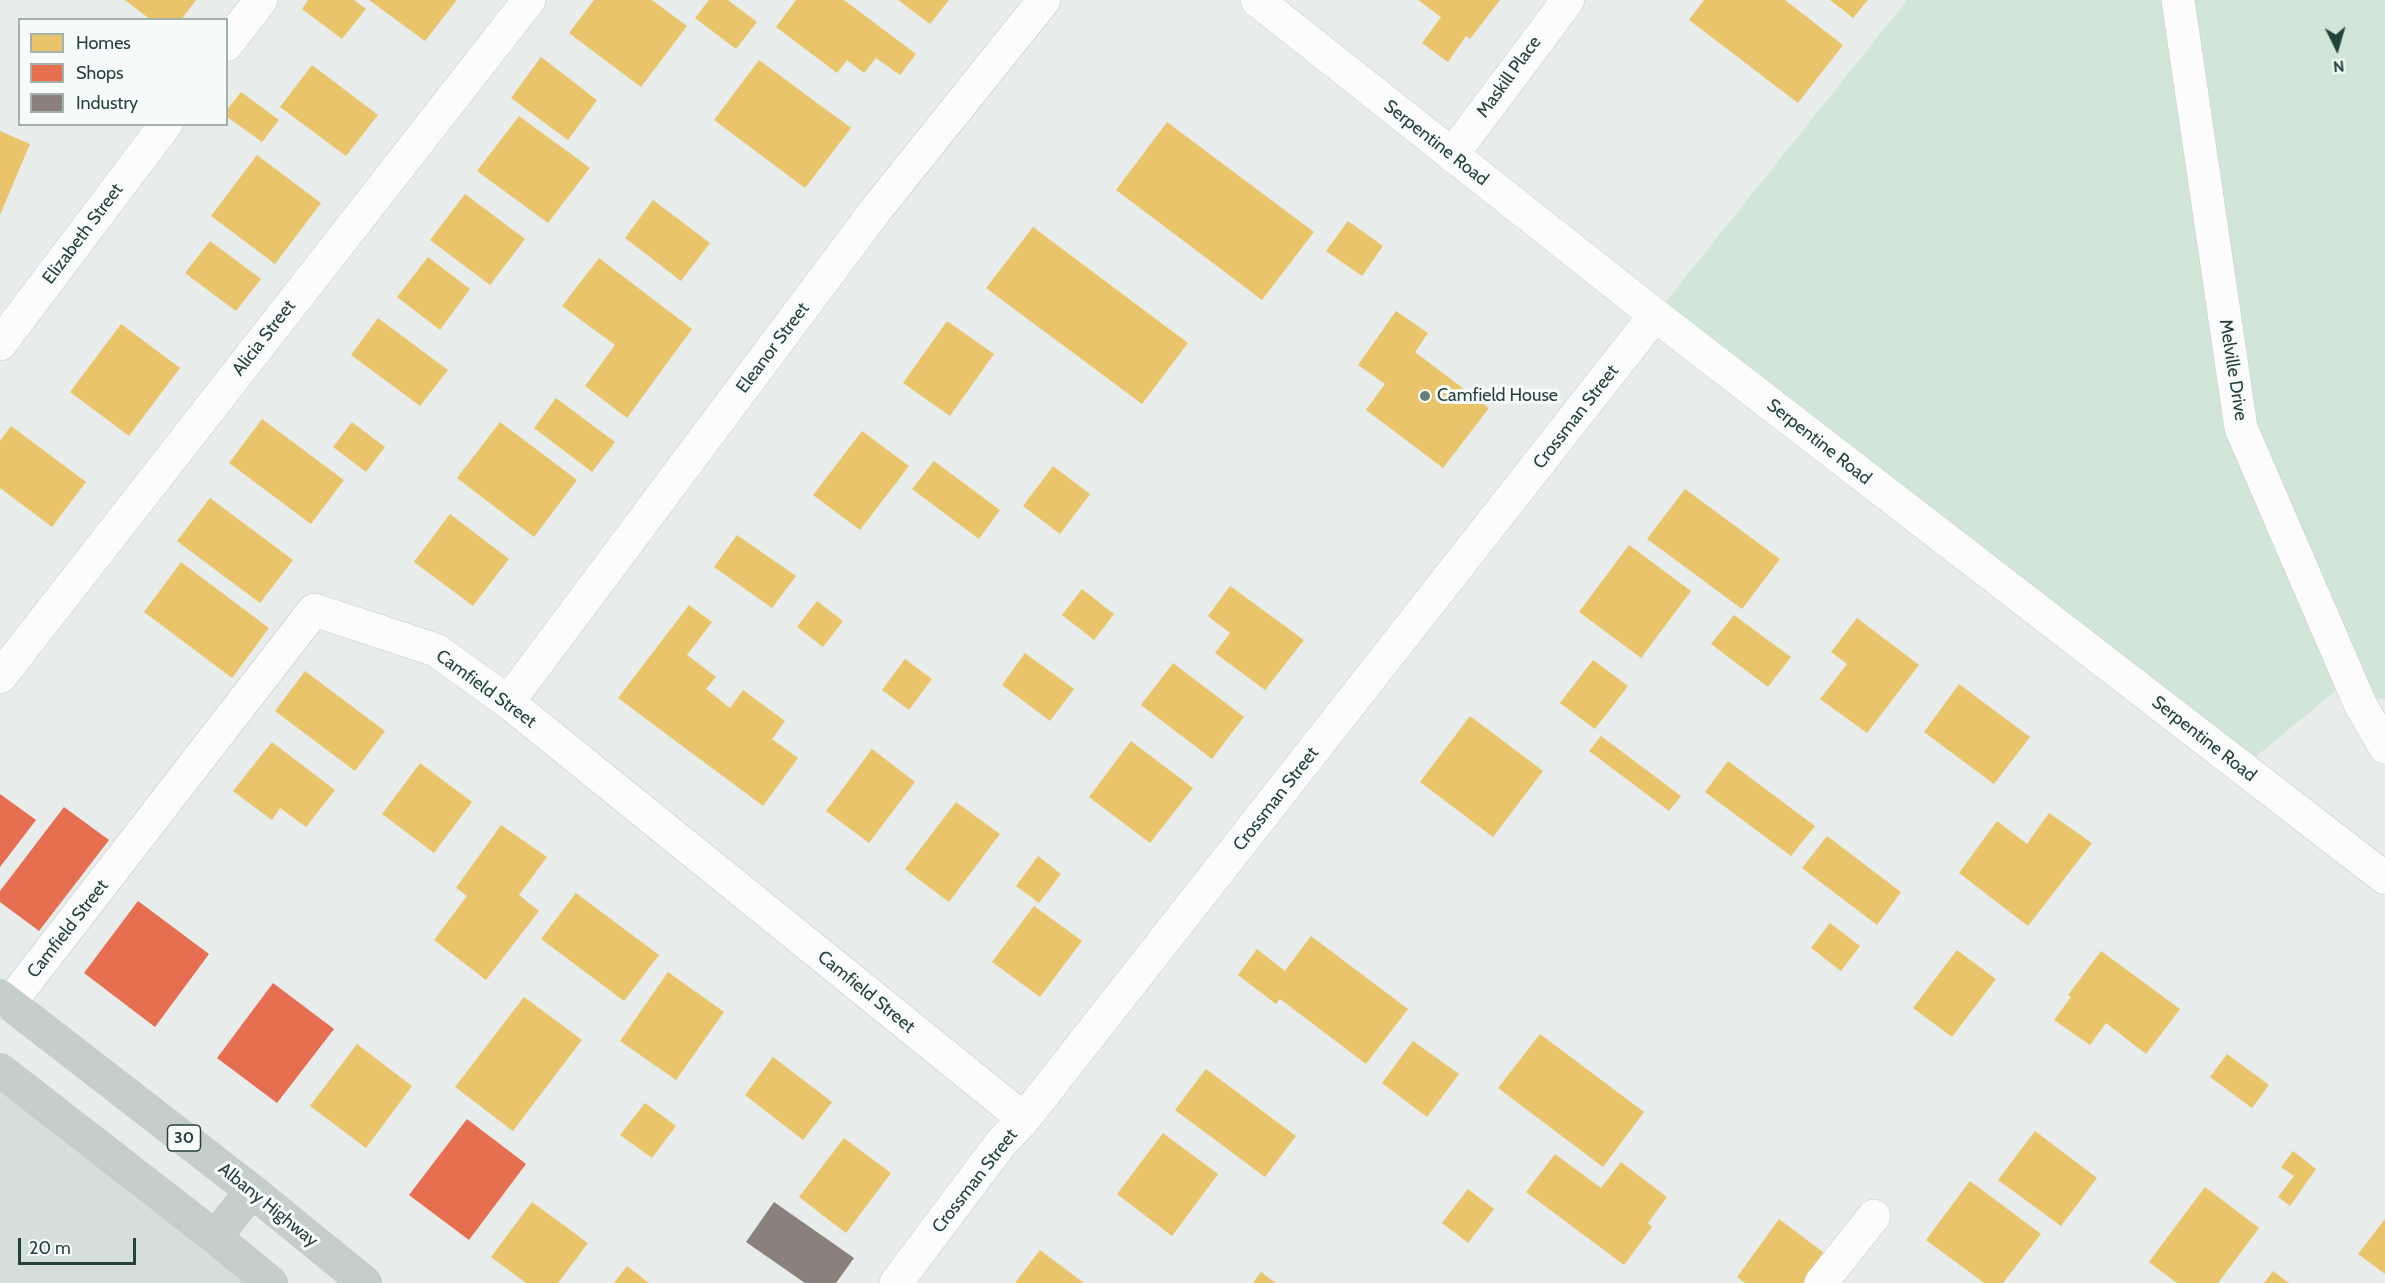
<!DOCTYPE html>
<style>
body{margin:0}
#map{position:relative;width:2385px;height:1283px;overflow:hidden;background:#e8edeb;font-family:Cabin,sans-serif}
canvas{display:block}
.legend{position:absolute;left:18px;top:18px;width:210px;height:108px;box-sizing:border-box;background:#f7fbf9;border:2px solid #a3b1ad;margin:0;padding:8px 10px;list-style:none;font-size:18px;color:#24423a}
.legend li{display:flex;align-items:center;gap:12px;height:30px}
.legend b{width:30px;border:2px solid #a3b1ad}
.north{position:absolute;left:2307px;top:18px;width:60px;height:60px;-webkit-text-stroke:4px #f7fbf9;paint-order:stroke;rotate:175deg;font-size:16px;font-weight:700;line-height:24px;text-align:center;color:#24423a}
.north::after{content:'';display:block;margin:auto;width:21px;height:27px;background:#24423a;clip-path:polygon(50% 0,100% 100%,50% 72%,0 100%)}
.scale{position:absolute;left:18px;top:1238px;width:118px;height:27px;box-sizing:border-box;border:3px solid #24423a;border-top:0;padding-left:8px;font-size:18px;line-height:21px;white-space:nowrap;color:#24423a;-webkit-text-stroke:4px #f7fbf9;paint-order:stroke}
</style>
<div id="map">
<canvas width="2385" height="1283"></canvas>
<ul class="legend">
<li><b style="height:16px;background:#e9c46a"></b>Homes</li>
<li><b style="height:16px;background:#e76f51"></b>Shops</li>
<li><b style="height:16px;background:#8a817c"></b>Industry</li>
</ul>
<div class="north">N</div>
<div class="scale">20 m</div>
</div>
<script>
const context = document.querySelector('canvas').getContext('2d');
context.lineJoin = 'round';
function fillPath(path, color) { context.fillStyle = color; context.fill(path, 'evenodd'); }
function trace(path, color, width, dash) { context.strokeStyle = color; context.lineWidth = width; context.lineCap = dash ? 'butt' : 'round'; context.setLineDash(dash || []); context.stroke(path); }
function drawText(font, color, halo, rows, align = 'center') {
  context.font = font + ' Cabin,sans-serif'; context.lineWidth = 6; context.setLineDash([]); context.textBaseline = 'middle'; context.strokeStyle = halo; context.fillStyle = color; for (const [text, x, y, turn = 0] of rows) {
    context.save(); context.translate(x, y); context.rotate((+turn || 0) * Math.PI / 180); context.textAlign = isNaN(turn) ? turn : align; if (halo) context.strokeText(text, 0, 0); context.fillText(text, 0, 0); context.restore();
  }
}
fillPath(new Path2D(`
 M 0,1063 L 256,1283 L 0,1283 Z`), '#d6dedb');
fillPath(new Path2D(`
 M 1907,0 L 2385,0 L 2385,700 L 2338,689 L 2242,768 L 1655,315 Z`), '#d1e6d8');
fillPath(new Path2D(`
 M 125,0 L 196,0 L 181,20 L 151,20 Z
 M 308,0 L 354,0 L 366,9 L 342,39 L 302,9 Z
 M 369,0 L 455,0 L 456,1 L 425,41 Z
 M 594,0 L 652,0 L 687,26 L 641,87 L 569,33 Z
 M 709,0 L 728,0 L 757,22 L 736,49 L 695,18 Z
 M 796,0 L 844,0 L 916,54 L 900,75 L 876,58 L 864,73 L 847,60 L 837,73 L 776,27 Z
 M 898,0 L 949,0 L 930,24 Z
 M 1418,0 L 1500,0 L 1470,39 L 1466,36 L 1448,62 L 1422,43 L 1441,17 Z
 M 1704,0 L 1785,0 L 1843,45 L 1798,103 L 1689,20 Z
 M 1830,0 L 1868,0 L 1853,18 Z
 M 541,57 L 597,100 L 568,140 L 511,98 Z
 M 759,60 L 851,128 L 805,188 L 714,120 Z
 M 312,65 L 378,115 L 346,156 L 280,107 Z
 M 241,92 L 279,120 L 262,142 L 226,116 L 226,111 Z
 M 519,116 L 590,168 L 548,223 L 477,171 Z
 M 1167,122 L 1314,232 L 1262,300 L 1116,190 Z
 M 0,131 L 30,144 L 0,215 Z
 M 257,155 L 321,203 L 275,264 L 211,216 Z
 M 465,194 L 525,239 L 490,285 L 430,240 Z
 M 653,200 L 710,243 L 681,281 L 625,238 Z
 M 1348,221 L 1383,246 L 1362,276 L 1326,251 Z
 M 1033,227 L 1188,343 L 1142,404 L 986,288 Z
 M 210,241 L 261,279 L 236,311 L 185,273 Z
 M 428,257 L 470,289 L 440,330 L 397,297 Z
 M 599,258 L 692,329 L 627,418 L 585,386 L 615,345 L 562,306 Z
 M 1396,311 L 1428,333 L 1415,352 L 1489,408 L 1443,468 L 1366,410 L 1385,384 L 1358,365 Z
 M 378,318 L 448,370 L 420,406 L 351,355 Z
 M 947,321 L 994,354 L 950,416 L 903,383 Z
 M 121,324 L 180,368 L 129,436 L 70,392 Z
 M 556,398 L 615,442 L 592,472 L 534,428 Z
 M 262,419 L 344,480 L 311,524 L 229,463 Z
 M 352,422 L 385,447 L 366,472 L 333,447 Z
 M 500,422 L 577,480 L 534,537 L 457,478 Z
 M 11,426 L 86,482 L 52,527 L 0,488 L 0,441 Z
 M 862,431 L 909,466 L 860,530 L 813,495 Z
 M 934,461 L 1000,510 L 979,539 L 912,489 Z
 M 1053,466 L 1090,494 L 1060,534 L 1023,506 Z
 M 1685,489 L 1780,559 L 1742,609 L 1647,539 Z
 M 210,498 L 293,560 L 260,603 L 177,541 Z
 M 450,514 L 509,559 L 473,606 L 414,562 Z
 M 737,535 L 796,576 L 772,608 L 714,567 Z
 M 1629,545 L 1691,591 L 1641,658 L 1579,612 Z
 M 181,562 L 269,628 L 232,678 L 144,612 Z
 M 1230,586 L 1304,640 L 1265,690 L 1215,653 L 1230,633 L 1208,616 Z
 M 1082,589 L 1114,614 L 1094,640 L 1062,615 Z
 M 817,601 L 843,621 L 823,647 L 797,627 Z
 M 689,605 L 712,622 L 687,655 L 716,677 L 706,689 L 730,708 L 743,690 L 785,721 L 772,739 L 798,758 L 763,806 L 618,698 Z
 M 1734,615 L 1791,657 L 1768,687 L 1711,644 Z
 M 1857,618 L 1919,665 L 1867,733 L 1820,699 L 1847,664 L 1831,652 Z
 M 1025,653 L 1074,689 L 1050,721 L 1002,685 Z
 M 905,659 L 932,679 L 909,710 L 882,690 Z
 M 1593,660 L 1628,686 L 1595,729 L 1560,703 Z
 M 1173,663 L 1244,717 L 1212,759 L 1141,705 Z
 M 305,671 L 385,731 L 355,771 L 275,711 Z
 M 1959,684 L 2030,737 L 1994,784 L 1924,732 Z
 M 1470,716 L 1543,771 L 1493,837 L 1420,782 Z
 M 1601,736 L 1681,796 L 1669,811 L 1589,751 Z
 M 1131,741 L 1193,788 L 1150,843 L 1089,797 Z
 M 272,742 L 335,790 L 306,827 L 280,808 L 272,820 L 233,791 Z
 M 872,749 L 915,782 L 869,843 L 826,811 Z
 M 1728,761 L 1815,826 L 1791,856 L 1705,792 Z
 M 420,763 L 472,802 L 434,853 L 382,814 Z
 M 956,802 L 1000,834 L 949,902 L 905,869 Z
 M 2049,813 L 2092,843 L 2028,926 L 1959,873 L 1997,821 L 2027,844 Z
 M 501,825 L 547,857 L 519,895 L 539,911 L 486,980 L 434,940 L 467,896 L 456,888 Z
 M 1827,836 L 1901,892 L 1877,925 L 1802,868 Z
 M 1038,856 L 1061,874 L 1039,903 L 1016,886 Z
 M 576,893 L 659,955 L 624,1001 L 541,939 Z
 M 1034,906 L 1082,941 L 1040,997 L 992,962 Z
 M 1830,923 L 1860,946 L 1841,971 L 1811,948 Z
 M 1311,936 L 1408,1009 L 1366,1064 L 1280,999 L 1276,1004 L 1238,975 L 1257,949 L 1285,971 Z
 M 1957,950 L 1996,979 L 1952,1037 L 1913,1008 Z
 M 2101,951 L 2180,1009 L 2146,1054 L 2106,1023 L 2090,1045 L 2054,1020 L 2071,997 L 2068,995 Z
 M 668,972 L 724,1012 L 676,1080 L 620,1041 Z
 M 524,997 L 582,1040 L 513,1131 L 455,1087 Z
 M 1540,1034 L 1644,1112 L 1603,1167 L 1498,1088 Z
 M 1413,1041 L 1459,1074 L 1427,1117 L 1382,1083 Z
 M 357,1044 L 412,1086 L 366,1148 L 310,1106 Z
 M 2227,1054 L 2269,1085 L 2252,1108 L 2210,1077 Z
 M 773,1057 L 832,1102 L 803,1140 L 745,1095 Z
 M 1206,1069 L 1296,1136 L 1265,1177 L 1175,1110 Z
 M 645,1103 L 676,1126 L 652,1158 L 620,1135 Z
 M 2035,1131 L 2097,1178 L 2061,1226 L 1998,1180 Z
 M 1163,1133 L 1218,1174 L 1172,1236 L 1117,1194 Z
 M 844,1138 L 891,1173 L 846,1233 L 799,1197 Z
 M 2293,1151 L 2316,1169 L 2290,1206 L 2278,1197 L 2294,1176 L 2281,1167 Z
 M 1555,1154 L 1601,1188 L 1621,1162 L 1667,1197 L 1648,1223 L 1652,1227 L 1624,1265 L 1526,1192 Z
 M 1970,1181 L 2041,1234 L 2003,1283 L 1984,1283 L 1926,1240 Z
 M 2205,1187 L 2259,1228 L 2218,1283 L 2177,1283 L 2149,1262 Z
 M 1468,1189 L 1494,1209 L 1468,1243 L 1442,1223 Z
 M 532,1202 L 588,1243 L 558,1283 L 526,1283 L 491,1257 Z
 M 1779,1219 L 1831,1258 L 1812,1283 L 1745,1283 L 1737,1277 Z
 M 2385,1219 L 2385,1274 L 2358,1254 Z
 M 1040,1250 L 1084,1283 L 1015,1283 Z
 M 627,1266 L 649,1283 L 614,1283 Z
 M 2273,1271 L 2289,1283 L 2264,1283 Z
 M 1261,1272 L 1276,1283 L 1253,1283 Z`), '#e9c46a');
fillPath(new Path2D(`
 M 0,794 L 36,820 L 0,867 Z
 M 64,807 L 109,840 L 39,931 L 0,902 L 0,891 Z
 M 138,901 L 209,954 L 155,1027 L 84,973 Z
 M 273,983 L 334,1029 L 277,1103 L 217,1058 Z
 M 467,1119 L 526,1164 L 469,1240 L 409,1195 Z`), '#e76f51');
fillPath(new Path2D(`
 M 774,1202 L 854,1258 L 836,1283 L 805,1283 L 746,1242 Z`), '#8a817c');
const minor = new Path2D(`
 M 2178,0 L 2241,428 L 2361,706 L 2385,747
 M 226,45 L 261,0
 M 1452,155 L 1568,0
 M 0,344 L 166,124
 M 0,677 L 529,0
 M 508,702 L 875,211 L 1044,0
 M 9,1004 L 314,610 L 436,650 L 508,702 L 1024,1119
 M 896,1283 L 1001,1143 L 1024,1119 L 1655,315
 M 1821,1283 L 1874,1216`);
const tertiary = new Path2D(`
 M 1257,0 L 1655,315 L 2385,878`);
const trunk = new Path2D(`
 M 0,996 L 252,1191 L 365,1283
 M 0,1070 L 215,1237 L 271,1283
 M 215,1237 L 252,1191`);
trace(minor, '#c5cac8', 34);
trace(tertiary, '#c5cac8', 34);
trace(trunk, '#c3ccc9', 34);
trace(minor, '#fcfcfc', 33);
trace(tertiary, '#fcfcfc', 33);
trace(trunk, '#c6cecc', 33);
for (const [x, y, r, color] of [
 [1425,396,6,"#697e78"]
]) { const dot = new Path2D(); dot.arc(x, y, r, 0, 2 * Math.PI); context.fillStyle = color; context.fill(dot); trace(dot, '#f7fbf9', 2); }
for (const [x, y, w] of [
 [184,1138,33]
]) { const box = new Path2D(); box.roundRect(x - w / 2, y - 13, w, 26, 4.5); context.fillStyle = '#f7fbf9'; context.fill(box); trace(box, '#24423a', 1.5); }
drawText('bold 16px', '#24423a', null, [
 ["30",184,1138]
]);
drawText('18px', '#24423a', '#f7fbf9', [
 ["Maskill Place",1509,77,-54],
 ["Serpentine Road",1436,143,38],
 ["Elizabeth Street",83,234,-53],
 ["Alicia Street",264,338,-52],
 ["Eleanor Street",773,348,-53],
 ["Melville Drive",2233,370,81],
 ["Crossman Street",1576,417,-52],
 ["Serpentine Road",1819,442,38],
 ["Camfield Street",486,689,36],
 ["Serpentine Road",2204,739,38],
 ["Crossman Street",1276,799,-52],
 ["Camfield Street",68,929,-52],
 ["Camfield Street",866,992,39],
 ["Crossman Street",975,1181,-52],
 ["Albany Highway",268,1205,39]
]);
drawText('18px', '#24423a', '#f7fbf9', [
 ["Camfield House",1437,396]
], 'left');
</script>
